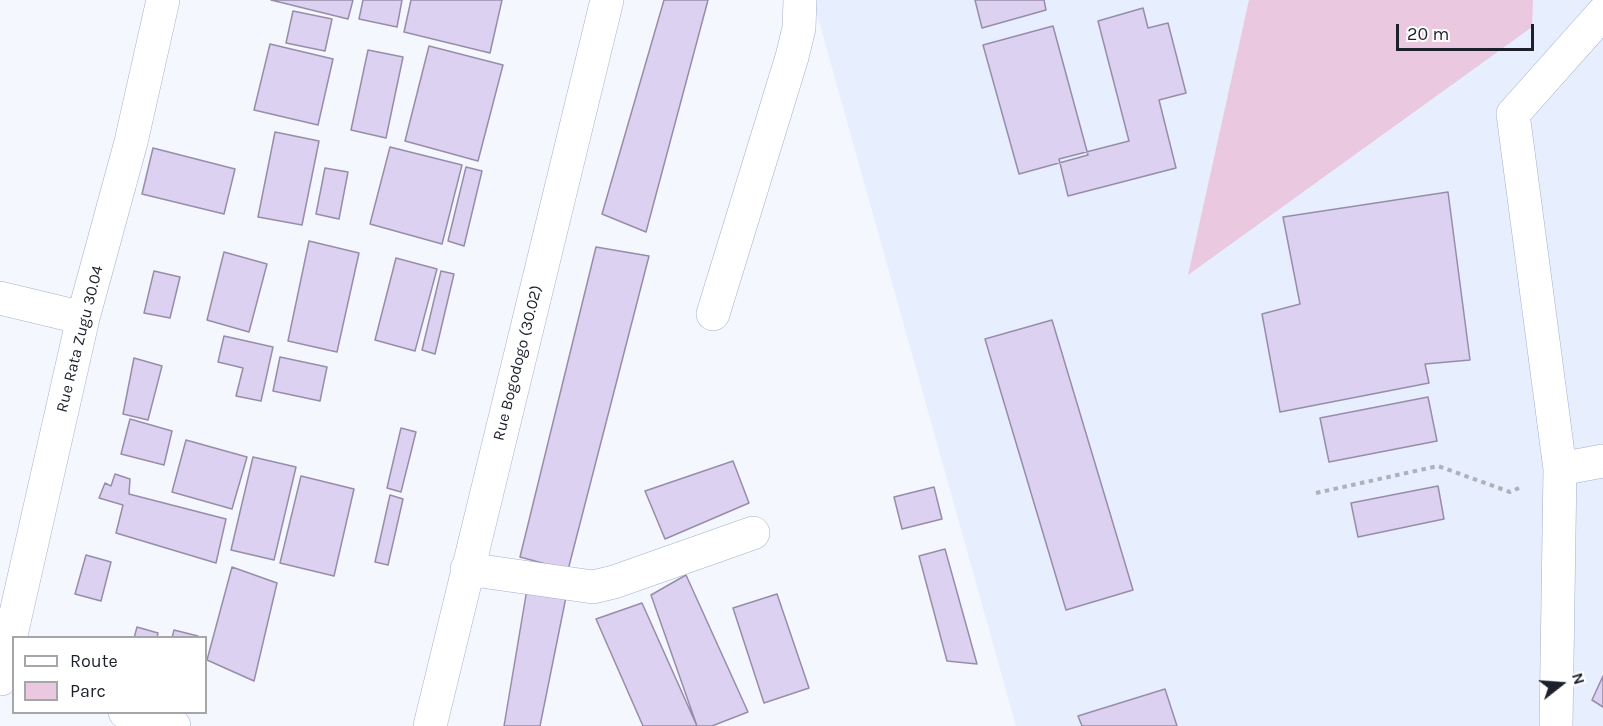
<!DOCTYPE html>
<style>
body{margin:0}
#map{position:relative;width:1603px;height:726px;overflow:hidden;background:#f5f7fe;font-family:Karla,sans-serif}
canvas{display:block}
.legend{position:absolute;left:12px;top:636px;width:195px;height:78px;box-sizing:border-box;background:#fff;border:2px solid #a4a6aa;margin:0;padding:8px 10px;list-style:none;font-size:18px;color:#1b202b}
.legend li{display:flex;align-items:center;gap:12px;height:30px}
.legend b{width:30px;border:2px solid #a4a6aa}
.north{position:absolute;left:1531px;top:654px;width:60px;height:60px;-webkit-text-stroke:4px #fff;paint-order:stroke;rotate:73deg;font-size:16px;font-weight:700;line-height:24px;text-align:center;color:#1b202b}
.north::after{content:'';display:block;margin:auto;width:21px;height:27px;background:#1b202b;clip-path:polygon(50% 0,100% 100%,50% 72%,0 100%)}
.scale{position:absolute;left:1396px;top:24px;width:138px;height:27px;box-sizing:border-box;border:3px solid #1b202b;border-top:0;padding-left:8px;font-size:18px;line-height:21px;white-space:nowrap;color:#1b202b;-webkit-text-stroke:4px #fff;paint-order:stroke}
</style>
<div id="map">
<canvas width="1603" height="726"></canvas>
<ul class="legend">
<li><b style="height:8px;background:#fff"></b>Route</li>
<li><b style="height:16px;background:#eac8e0"></b>Parc</li>
</ul>
<div class="north">N</div>
<div class="scale">20 m</div>
</div>
<script>
const context = document.querySelector('canvas').getContext('2d');
context.lineJoin = 'round';
function fillPath(path, color) { context.fillStyle = color; context.fill(path, 'evenodd'); }
function trace(path, color, width, dash) { context.strokeStyle = color; context.lineWidth = width; context.lineCap = dash ? 'butt' : 'round'; context.setLineDash(dash || []); context.stroke(path); }
function drawText(font, color, halo, rows, align = 'center') {
  context.font = font + ' Karla,sans-serif'; context.lineWidth = 4.5; context.setLineDash([]); context.textBaseline = 'middle'; context.strokeStyle = halo; context.fillStyle = color; for (const [text, x, y, turn = 0] of rows) {
    context.save(); context.translate(x, y); context.rotate((+turn || 0) * Math.PI / 180); context.textAlign = isNaN(turn) ? turn : align; if (halo) context.strokeText(text, 0, 0); context.fillText(text, 0, 0); context.restore();
  }
}
fillPath(new Path2D(`
 M 813,0 L 1603,0 L 1603,726 L 1016,726 Z`), '#e7eefd');
fillPath(new Path2D(`
 M 1249,0 L 1533,0 L 1532,27 L 1188,275 Z`), '#eac8e0');
const building = new Path2D(`
 M 271,0 L 353,0 L 348,19 Z
 M 363,0 L 402,0 L 397,27 L 359,19 Z
 M 411,0 L 502,0 L 490,53 L 404,32 Z
 M 664,0 L 708,0 L 646,232 L 602,214 Z
 M 975,0 L 1044,0 L 1046,10 L 982,28 Z
 M 1143,8 L 1148,28 L 1168,23 L 1186,93 L 1159,100 L 1176,168 L 1068,196 L 1059,159 L 1129,141 L 1098,21 Z
 M 293,11 L 332,19 L 325,51 L 286,43 Z
 M 1053,26 L 1088,155 L 1019,174 L 983,45 Z
 M 270,44 L 333,59 L 318,125 L 254,110 Z
 M 429,46 L 503,65 L 478,161 L 405,141 Z
 M 368,50 L 403,57 L 386,138 L 351,130 Z
 M 275,132 L 319,141 L 302,225 L 258,217 Z
 M 390,147 L 462,165 L 442,244 L 370,224 Z
 M 153,148 L 235,169 L 224,214 L 142,194 Z
 M 466,167 L 482,171 L 464,246 L 448,241 Z
 M 325,168 L 348,172 L 339,219 L 316,214 Z
 M 1448,192 L 1470,360 L 1425,364 L 1429,383 L 1280,412 L 1262,314 L 1300,304 L 1283,217 Z
 M 309,241 L 359,253 L 337,352 L 288,341 Z
 M 596,247 L 649,256 L 568,570 L 520,557 Z
 M 224,252 L 267,264 L 249,332 L 207,320 Z
 M 396,258 L 437,269 L 415,351 L 375,340 Z
 M 154,271 L 180,277 L 170,318 L 144,313 Z
 M 441,271 L 454,274 L 435,354 L 422,350 Z
 M 1052,320 L 1133,590 L 1066,610 L 985,339 Z
 M 224,336 L 273,347 L 261,401 L 236,396 L 243,368 L 218,362 Z
 M 280,357 L 327,367 L 320,401 L 273,391 Z
 M 134,358 L 162,366 L 148,420 L 123,414 Z
 M 1428,397 L 1437,441 L 1329,462 L 1320,418 Z
 M 130,419 L 172,431 L 164,465 L 121,454 Z
 M 401,428 L 416,432 L 401,492 L 387,488 Z
 M 186,440 L 247,457 L 232,509 L 172,492 Z
 M 253,457 L 296,467 L 274,560 L 231,550 Z
 M 733,461 L 749,503 L 665,539 L 645,491 Z
 M 115,474 L 130,479 L 129,494 L 226,519 L 216,563 L 116,533 L 123,505 L 99,498 L 105,483 L 111,486 Z
 M 301,476 L 354,489 L 334,576 L 280,563 Z
 M 1438,486 L 1444,519 L 1358,537 L 1351,503 Z
 M 934,487 L 942,519 L 902,529 L 894,497 Z
 M 390,495 L 403,499 L 388,565 L 375,562 Z
 M 945,549 L 977,664 L 947,661 L 919,556 Z
 M 86,555 L 111,562 L 101,601 L 75,594 Z
 M 232,567 L 277,583 L 254,681 L 207,660 Z
 M 686,575 L 748,712 L 712,726 L 697,726 L 651,595 Z
 M 527,589 L 567,592 L 540,726 L 504,726 Z
 M 777,594 L 809,688 L 764,703 L 733,608 Z
 M 642,603 L 697,726 L 643,726 L 596,619 Z
 M 137,627 L 158,633 L 157,638 L 134,638 Z
 M 174,630 L 198,636 L 198,638 L 172,638 Z
 M 1603,676 L 1603,707 L 1592,700 Z
 M 1165,689 L 1177,726 L 1082,726 L 1078,716 Z`);
fillPath(building, '#ddd1f1');
trace(building, '#978daa', 1.5);
const minor = new Path2D(`
 M 0,298 L 83,318
 M 713,314 L 792,57 L 799,28 L 800,0
 M 1560,469 L 1603,461
 M 467,569 L 593,587 L 614,582 L 753,533
 M 1,679 L 83,318 L 131,142 L 163,0
 M 125,712 L 174,726
 M 430,726 L 607,0
 M 1556,726 L 1560,469 L 1513,114 L 1603,13`);
trace(minor, '#a3afcd', 34);
trace(new Path2D(`
 M 1316,493 L 1438,466 L 1510,492 L 1519,488`), '#aeb1b9', 4, [4.5, 4.5]);
trace(minor, '#fff', 33);
drawText('16px', '#1b202b', '#fff', [
 ["Rue Rata Zugu 30.04",80,339,-76],
 ["Rue Bogodogo (30.02)",518,363,-76]
]);
</script>
